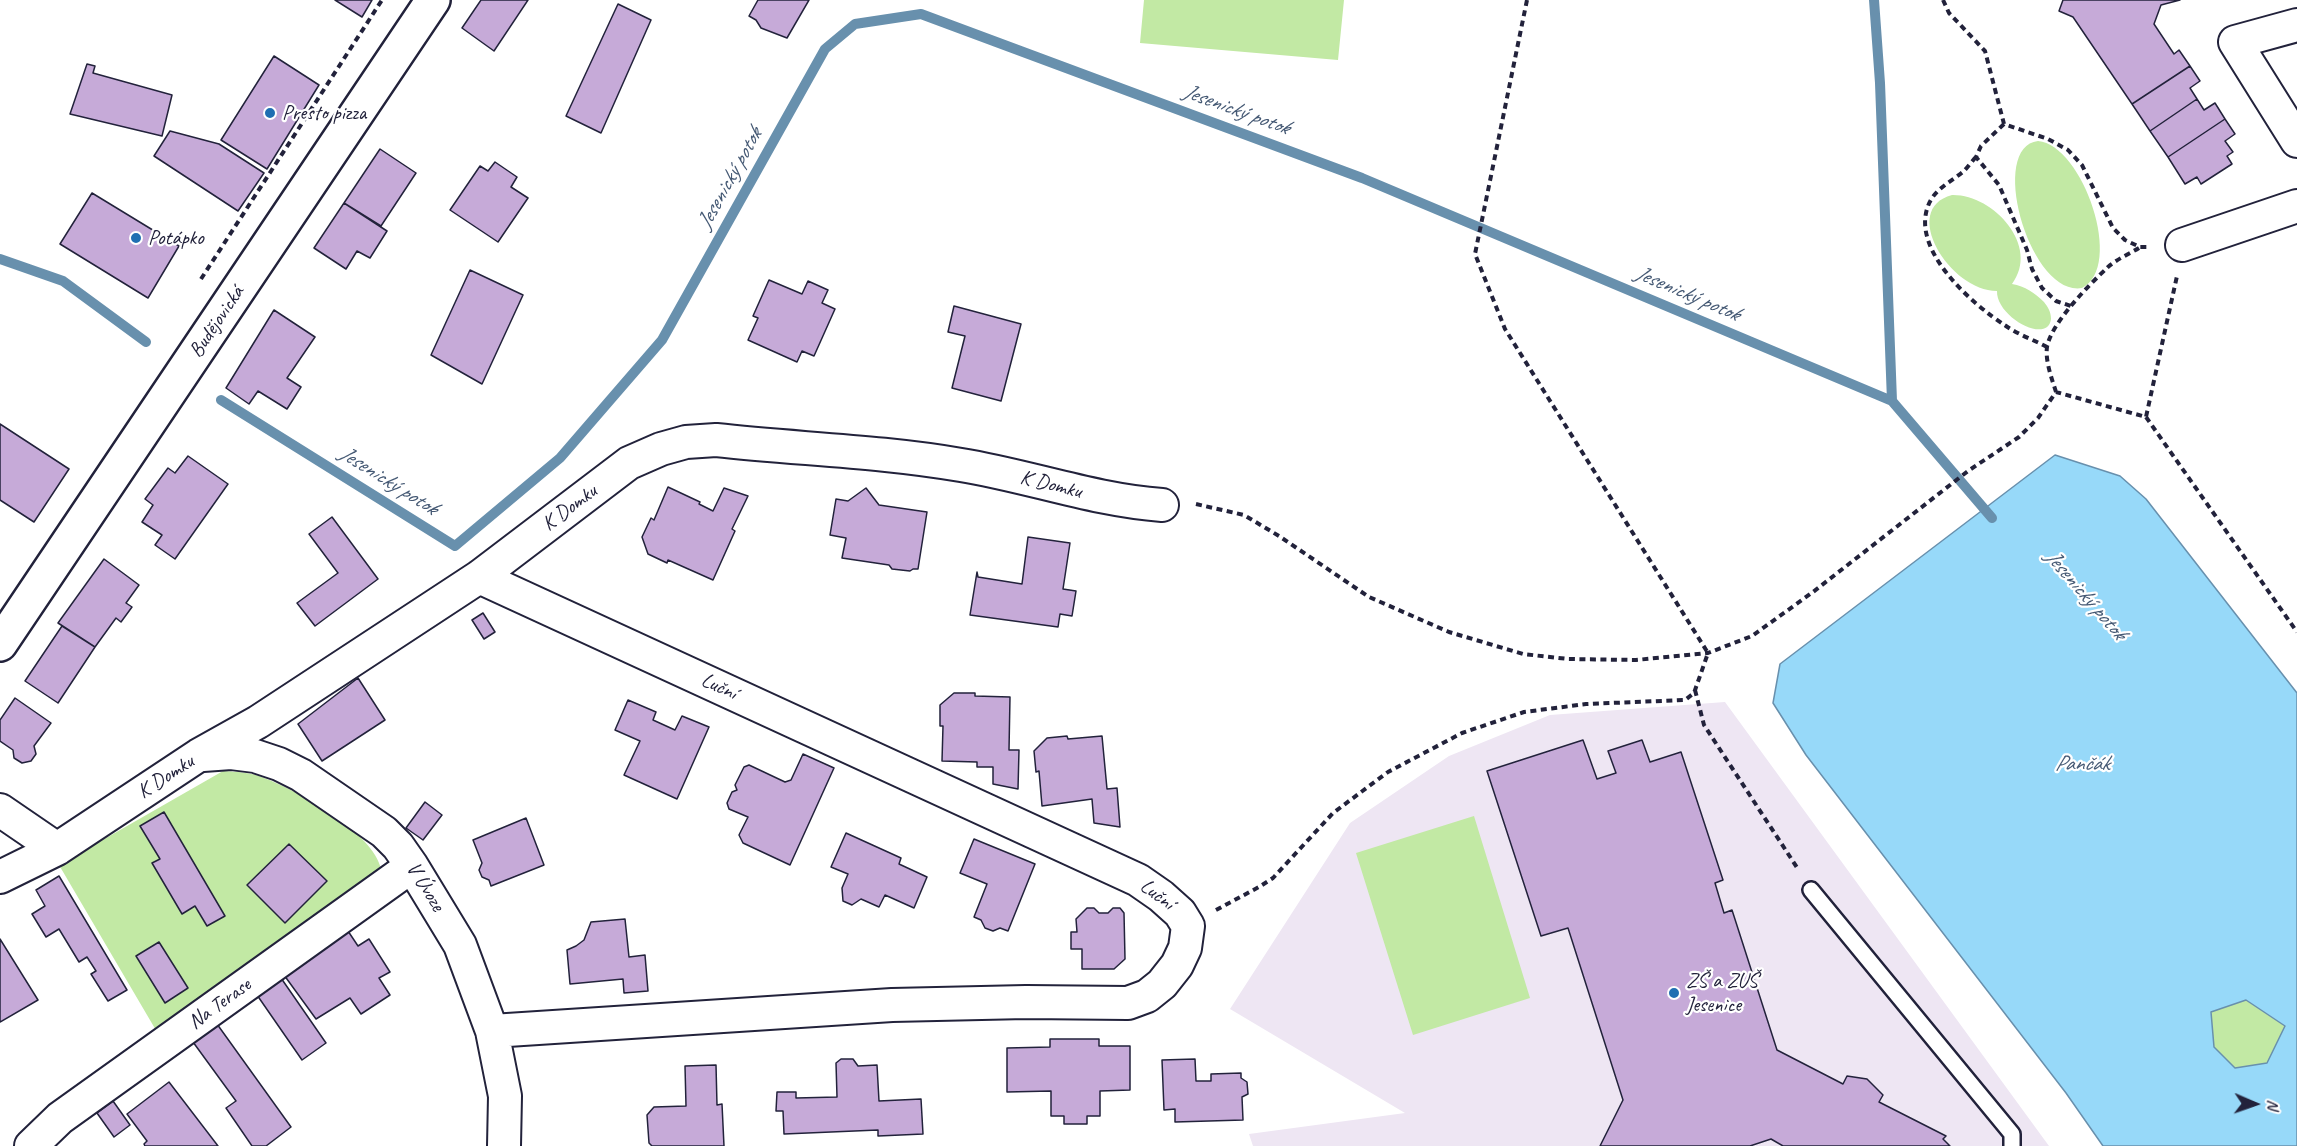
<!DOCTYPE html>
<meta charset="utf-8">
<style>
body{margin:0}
#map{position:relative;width:2297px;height:1146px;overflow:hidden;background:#fff;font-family:Caveat,sans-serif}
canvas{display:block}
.north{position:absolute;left:2225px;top:1074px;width:60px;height:60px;-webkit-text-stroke:4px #fff;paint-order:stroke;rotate:92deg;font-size:16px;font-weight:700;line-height:24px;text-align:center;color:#22223b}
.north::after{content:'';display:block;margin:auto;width:21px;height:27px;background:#22223b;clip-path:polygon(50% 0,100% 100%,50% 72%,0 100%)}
</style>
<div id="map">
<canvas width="2297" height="1146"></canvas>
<div class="north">N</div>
</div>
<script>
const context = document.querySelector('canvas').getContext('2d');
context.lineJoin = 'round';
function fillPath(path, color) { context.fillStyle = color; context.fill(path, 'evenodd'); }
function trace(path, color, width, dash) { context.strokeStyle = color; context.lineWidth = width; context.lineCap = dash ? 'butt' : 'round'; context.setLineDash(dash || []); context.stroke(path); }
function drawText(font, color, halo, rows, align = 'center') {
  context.font = font + ' Caveat,sans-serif'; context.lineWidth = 4.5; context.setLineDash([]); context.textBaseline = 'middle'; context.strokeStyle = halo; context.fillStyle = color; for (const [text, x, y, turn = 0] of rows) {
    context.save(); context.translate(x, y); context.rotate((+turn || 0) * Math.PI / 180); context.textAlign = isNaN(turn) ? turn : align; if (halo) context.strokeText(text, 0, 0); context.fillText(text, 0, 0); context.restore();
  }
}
fillPath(new Path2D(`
 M 1725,702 L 2049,1146 L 1253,1146 L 1249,1134 L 1405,1113 L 1230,1009 L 1350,823 L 1449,756 L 1550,715 Z`), '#eee6f3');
fillPath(new Path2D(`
 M 1144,0 L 1344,0 L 1338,60 L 1140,43 Z
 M 2038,141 C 2083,145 2125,267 2082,288 C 2030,297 1987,147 2038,141 Z
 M 1952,195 C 1993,194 2041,246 2012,284 C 2025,286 2035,293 2044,302 C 2048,307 2051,312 2051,319 C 2048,345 1996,317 1997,291 C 1950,291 1899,209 1952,195 Z
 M 223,771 C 237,772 251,772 264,778 C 297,790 374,833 381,869 L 157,1032 L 59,865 Z
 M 1474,816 L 1530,998 L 1413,1035 L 1356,853 Z
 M 2246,1000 L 2285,1026 L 2267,1064 L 2235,1068 L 2214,1047 L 2211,1012 Z`), '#c2e9a4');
const water = new Path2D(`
 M 2055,455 L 2120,476 L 2146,499 L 2297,693 L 2297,1146 L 2103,1146 L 2066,1093 L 1806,755 L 1773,703 L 1780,664 ZM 2246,1000 L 2285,1026 L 2267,1063 L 2235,1068 L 2214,1047 L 2211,1012 Z`);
fillPath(water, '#97d9f9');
trace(water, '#6890ad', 1.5);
trace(new Path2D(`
 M 1874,0 L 1880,83 L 1892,401
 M 0,259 L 63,281 L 146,342
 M 221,400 L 455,546 L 560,458 L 662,340 L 825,49 L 855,24 L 921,14 L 1362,178 L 1892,401 L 1992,518`), '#6890ad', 10);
const building = new Path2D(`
 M 335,0 L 372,0 L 362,17 Z
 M 481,0 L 528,0 L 494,51 L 462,28 Z
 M 758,0 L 809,0 L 787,38 L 761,28 L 756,20 L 749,16 Z
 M 2063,0 L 2180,0 L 2161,5 L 2154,24 L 2174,54 L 2179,50 L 2190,66 L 2132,104 L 2073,17 L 2059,11 Z
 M 618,4 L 651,20 L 601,133 L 566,116 Z
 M 274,56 L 319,85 L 267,169 L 221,140 Z
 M 87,64 L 95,66 L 93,73 L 172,95 L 162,136 L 70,114 Z
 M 2190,66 L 2200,81 L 2190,88 L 2197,99 L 2150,131 L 2132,104 Z
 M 2197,99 L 2204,110 L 2215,103 L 2225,119 L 2168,157 L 2150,131 Z
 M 2225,119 L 2235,134 L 2225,141 L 2233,152 L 2227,156 L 2232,164 L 2201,184 L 2197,177 L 2185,184 L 2168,157 Z
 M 170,131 L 219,144 L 264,173 L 238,211 L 154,156 Z
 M 380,149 L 416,173 L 381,226 L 344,203 Z
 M 495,162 L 517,177 L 511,187 L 528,198 L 498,242 L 450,210 L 480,166 L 488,171 Z
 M 92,193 L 179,246 L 148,298 L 60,244 Z
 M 344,203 L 387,231 L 370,258 L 357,251 L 346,269 L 314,248 Z
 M 470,270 L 523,295 L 482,384 L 431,355 Z
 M 769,280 L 802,294 L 808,281 L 828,290 L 822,303 L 835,309 L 814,356 L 802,351 L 797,362 L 748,340 L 758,318 L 753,316 Z
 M 954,306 L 1021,324 L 1001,401 L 952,388 L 965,336 L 948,332 Z
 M 274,310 L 315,337 L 287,378 L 301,387 L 287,409 L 258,391 L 249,404 L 226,388 Z
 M 0,424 L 69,469 L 34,522 L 0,500 Z
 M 188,456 L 228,484 L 175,559 L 155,545 L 162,535 L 142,522 L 153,505 L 145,499 L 168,468 L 175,473 Z
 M 668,487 L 700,502 L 699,504 L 713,511 L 724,488 L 748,496 L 732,529 L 735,531 L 713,580 L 668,560 L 667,563 L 648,554 L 642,537 L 651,518 L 654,520 Z
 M 866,488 L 879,505 L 927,512 L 918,569 L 913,569 L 910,571 L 892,569 L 889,565 L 842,558 L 846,538 L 830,535 L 836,499 L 848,501 Z
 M 332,517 L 378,579 L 315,626 L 297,603 L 338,573 L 309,534 Z
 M 1028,537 L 1070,543 L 1063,589 L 1076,591 L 1072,616 L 1060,614 L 1058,627 L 970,615 L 977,572 L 978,577 L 1022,584 Z
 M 104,559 L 139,585 L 126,603 L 132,607 L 121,622 L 116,618 L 95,647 L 58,623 Z
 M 483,613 L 495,632 L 484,639 L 472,620 Z
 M 62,626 L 95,647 L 58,703 L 25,681 Z
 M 358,678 L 385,720 L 322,761 L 298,724 Z
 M 954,693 L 975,693 L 975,696 L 1010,697 L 1009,750 L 1019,750 L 1018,789 L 993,784 L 993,767 L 977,767 L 977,762 L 942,761 L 943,726 L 940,726 L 940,705 Z
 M 15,698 L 51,723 L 34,746 L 36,754 L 31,761 L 22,763 L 14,758 L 13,750 L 0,741 L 0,720 Z
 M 628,700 L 656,712 L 653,720 L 675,730 L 682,716 L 709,727 L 677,799 L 624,775 L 640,741 L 615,730 Z
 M 1067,736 L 1068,739 L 1102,736 L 1107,789 L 1117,788 L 1120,827 L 1094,823 L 1092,799 L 1042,806 L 1039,771 L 1036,772 L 1034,751 L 1047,738 Z
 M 1583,740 L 1597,779 L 1616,773 L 1608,751 L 1642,740 L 1650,762 L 1681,752 L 1723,880 L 1715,883 L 1724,913 L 1732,910 L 1777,1050 L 1843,1084 L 1847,1076 L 1867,1079 L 1883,1095 L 1879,1102 L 1946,1136 L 1943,1139 L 1950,1146 L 1783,1146 L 1771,1139 L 1750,1146 L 1600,1146 L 1623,1100 L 1568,928 L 1541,936 L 1487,771 Z
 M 803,754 L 834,768 L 790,865 L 743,843 L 739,835 L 748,817 L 729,809 L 727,803 L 732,792 L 737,790 L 735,785 L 744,767 L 749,765 L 785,782 L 791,780 Z
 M 425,802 L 442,815 L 423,840 L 406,828 Z
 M 164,812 L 225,916 L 207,926 L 195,906 L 182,914 L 152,863 L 160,859 L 140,826 Z
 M 526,818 L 544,865 L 491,886 L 489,880 L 482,877 L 479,870 L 482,863 L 473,840 Z
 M 846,833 L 901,858 L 899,864 L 927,877 L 914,908 L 885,895 L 879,907 L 861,899 L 852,905 L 843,901 L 842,888 L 848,874 L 831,867 Z
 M 974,839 L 1035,864 L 1008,931 L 1000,928 L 993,931 L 985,928 L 981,920 L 974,917 L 987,884 L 960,873 Z
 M 289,844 L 327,881 L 285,923 L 247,885 Z
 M 59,876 L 127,990 L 108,1001 L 91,974 L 96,971 L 87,957 L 79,962 L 59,929 L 46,937 L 32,914 L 45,906 L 36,890 Z
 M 1087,908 L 1094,908 L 1099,913 L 1108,913 L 1113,908 L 1120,908 L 1124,913 L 1125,959 L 1114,969 L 1082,969 L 1082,949 L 1071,949 L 1071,932 L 1077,932 L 1076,919 Z
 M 625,919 L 629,957 L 645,955 L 648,991 L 624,993 L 623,979 L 570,984 L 567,950 L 576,946 L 584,940 L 591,922 Z
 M 346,928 L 358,946 L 369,939 L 390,972 L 379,978 L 390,995 L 361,1014 L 350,998 L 316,1019 L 284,975 Z
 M 0,939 L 38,1000 L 0,1022 Z
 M 159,942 L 188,988 L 165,1003 L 136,956 Z
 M 281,978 L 326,1043 L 302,1060 L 257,995 Z
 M 217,1024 L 291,1127 L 266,1146 L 252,1146 L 226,1108 L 236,1101 L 193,1042 Z
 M 1050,1039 L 1099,1039 L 1099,1046 L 1130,1046 L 1130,1090 L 1100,1091 L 1100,1116 L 1087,1116 L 1087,1124 L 1064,1124 L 1064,1116 L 1051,1116 L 1051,1091 L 1007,1092 L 1007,1048 L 1050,1047 Z
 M 841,1059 L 853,1059 L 858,1066 L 877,1065 L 879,1101 L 921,1099 L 923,1134 L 878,1136 L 878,1130 L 784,1134 L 783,1111 L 776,1111 L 777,1092 L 796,1092 L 796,1098 L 837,1097 L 836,1063 Z
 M 1195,1059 L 1196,1081 L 1211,1081 L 1211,1074 L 1241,1073 L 1241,1078 L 1247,1082 L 1248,1094 L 1242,1097 L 1243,1120 L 1175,1122 L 1175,1109 L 1164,1110 L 1162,1060 Z
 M 716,1065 L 717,1105 L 722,1104 L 724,1146 L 652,1146 L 649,1143 L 647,1115 L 654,1107 L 686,1106 L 685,1066 Z
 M 169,1082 L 218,1146 L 145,1146 L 144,1144 L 147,1141 L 127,1114 Z
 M 113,1101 L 130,1125 L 114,1137 L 97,1113 Z`);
fillPath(building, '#c6aad8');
trace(building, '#22223b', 1.5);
const lane = new Path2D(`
 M 1811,890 L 2012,1134 L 2012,1146`);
const street = new Path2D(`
 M 2297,25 L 2235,42 L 2297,141
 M 2182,245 L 2297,206
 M 479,577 L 1138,880 L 1161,896 L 1180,913 L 1188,926 L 1185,948 L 1177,965 L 1162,984 L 1147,996 L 1128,1003 L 1026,1002 L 892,1005 L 492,1031
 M 203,755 L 231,753 L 255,756 L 279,764 L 301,775 L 384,832 L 398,846 L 412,866 L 460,945 L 492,1031 L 505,1096 L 504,1146
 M 0,810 L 57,849 L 199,755 L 258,722 L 479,577 L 629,463 L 661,449 L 686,442 L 716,440 C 797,449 880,451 961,465 C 1029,476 1093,500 1162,505
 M 0,877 L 57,849
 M 31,1146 L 60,1118 L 412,866`);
const secondary = new Path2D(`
 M 0,644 L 433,0`);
trace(lane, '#22223b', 20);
trace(street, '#22223b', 36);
trace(secondary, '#22223b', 38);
trace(new Path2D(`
 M 1527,0 L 1475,254 L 1505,329 L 1708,653
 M 1943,0 L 1949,13 L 1985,51 L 2004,124 L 2048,139 L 2068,150 L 2082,165 L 2113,228 L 2125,240 L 2140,247 L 2148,247
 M 2004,124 L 1981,146 L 1976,157 L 1999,185 L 2027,250 L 2032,269 L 2042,288 L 2056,301 L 2071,306
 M 1976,157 C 1972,161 1968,167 1964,171 C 1951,182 1934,189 1928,206 C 1911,251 1972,304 2006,326 C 2019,335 2034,340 2047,347
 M 201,279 L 382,0
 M 2056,392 C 2052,379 2045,361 2047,347 C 2051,323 2090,284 2108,267 C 2117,259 2129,254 2139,248
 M 2146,417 L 2297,632
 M 1196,504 L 1244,515 L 1279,536 L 1369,597 L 1449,632 L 1523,654 L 1568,659 L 1636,660 L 1708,653 L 1752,636 L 1813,592 L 1968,471 L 2019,437 L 2038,418 L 2056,392 L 2146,417 L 2177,276
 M 1695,690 L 1704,725 L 1798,869
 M 1216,910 L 1259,887 L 1273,878 L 1333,813 L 1388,772 L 1462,733 L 1524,712 L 1586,704 L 1685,700 L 1694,693 L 1708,653`), '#22223b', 4, [6, 4.5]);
trace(lane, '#fff', 15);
trace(street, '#fff', 32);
trace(secondary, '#fff', 33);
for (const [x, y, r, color] of [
 [270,113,6,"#1f6fb2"],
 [136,238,6,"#1f6fb2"],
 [1674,993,6,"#1f6fb2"]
]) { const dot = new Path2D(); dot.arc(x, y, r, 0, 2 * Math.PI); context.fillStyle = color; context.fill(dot); trace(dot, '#fff', 2); }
drawText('21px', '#22223b', '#fff', [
 ["Presto pizza",282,113],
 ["Potápko",148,238],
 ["ZŠ a ZUŠ",1686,981],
 ["Jesenice",1686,1005]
], 'left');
drawText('21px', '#22223b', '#fff', [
 ["Budějovická",217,322,-56],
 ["K Domku",1051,485,14],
 ["K Domku",570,508,-37],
 ["Luční",719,687,25],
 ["K Domku",166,777,-33],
 ["V Úvoze",425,887,58],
 ["Luční",1157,895,37],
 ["Na Terase",220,1004,-36]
]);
drawText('italic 22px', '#455974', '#fff', [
 ["Jesenický potok",1236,110,20],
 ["Jesenický potok",730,179,-61],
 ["Jesenický potok",1687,294,23],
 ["Jesenický potok",388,481,32],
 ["Jesenický potok",2085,595,49],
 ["Pančák",2082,764]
]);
</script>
